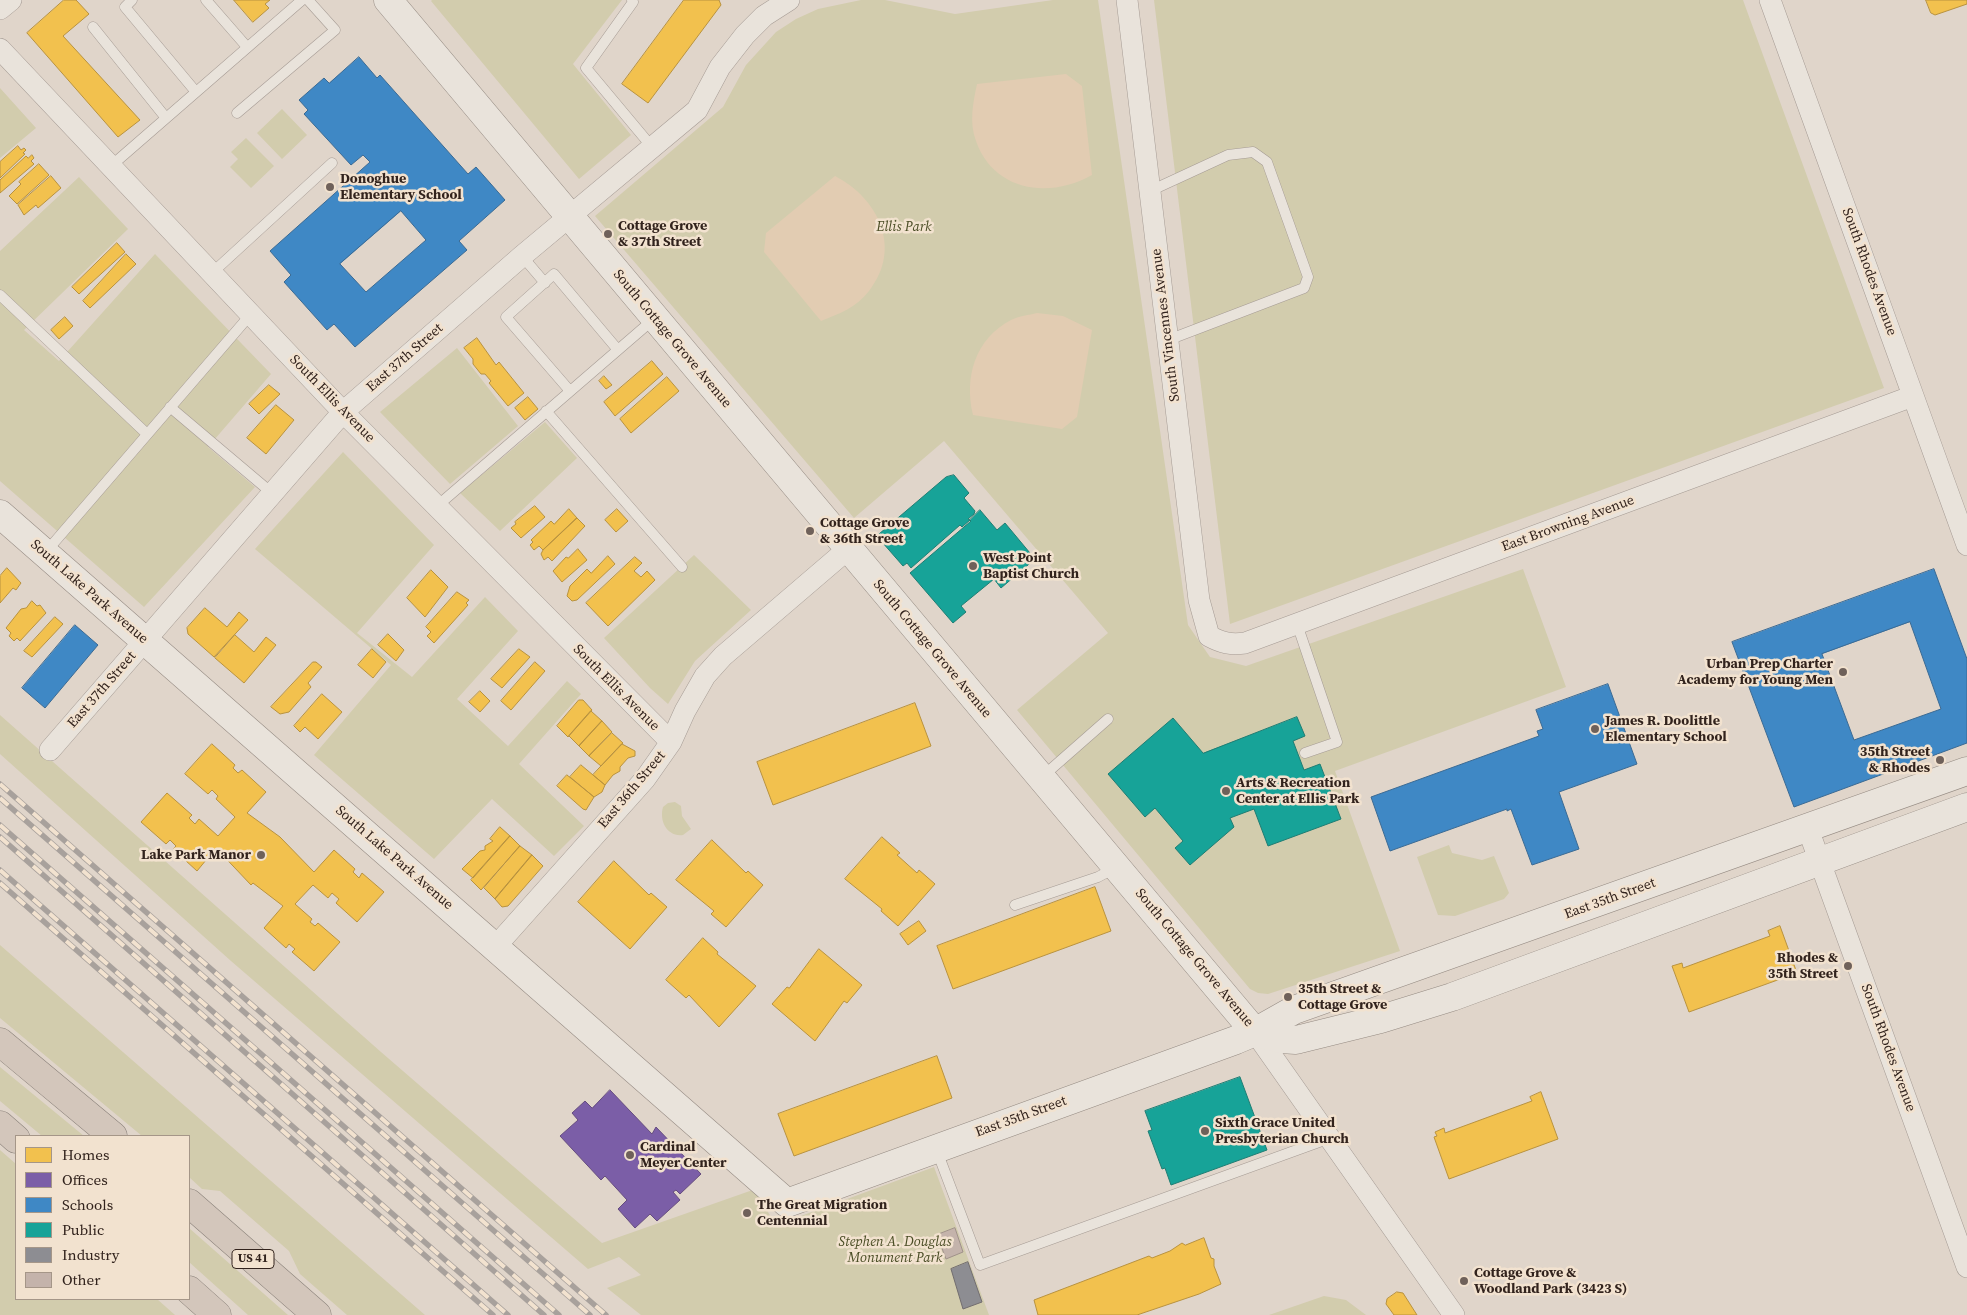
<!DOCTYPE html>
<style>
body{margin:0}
#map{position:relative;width:1967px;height:1315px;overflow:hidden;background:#e0d5ca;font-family:"Source Serif 4",serif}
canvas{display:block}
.legend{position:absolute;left:15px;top:1135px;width:175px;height:165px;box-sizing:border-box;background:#f2e2cf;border:1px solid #a59688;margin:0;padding:6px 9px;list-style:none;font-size:15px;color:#32231d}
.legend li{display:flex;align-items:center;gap:10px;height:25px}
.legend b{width:25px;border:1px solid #a59688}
</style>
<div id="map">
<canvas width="1967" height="1315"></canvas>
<ul class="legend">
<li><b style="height:14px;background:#f2c14e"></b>Homes</li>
<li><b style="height:14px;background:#7b5ea7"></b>Offices</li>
<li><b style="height:14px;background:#3f88c5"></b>Schools</li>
<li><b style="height:14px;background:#17a398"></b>Public</li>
<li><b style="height:14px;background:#8d8d92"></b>Industry</li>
<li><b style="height:14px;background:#c4b3ab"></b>Other</li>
</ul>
</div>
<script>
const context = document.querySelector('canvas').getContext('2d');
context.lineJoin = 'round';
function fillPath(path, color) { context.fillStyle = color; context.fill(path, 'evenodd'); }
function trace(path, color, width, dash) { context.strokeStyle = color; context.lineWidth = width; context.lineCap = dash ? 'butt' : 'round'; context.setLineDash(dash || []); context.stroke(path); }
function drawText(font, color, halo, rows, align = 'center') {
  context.font = font + ' "Source Serif 4",serif'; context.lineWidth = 5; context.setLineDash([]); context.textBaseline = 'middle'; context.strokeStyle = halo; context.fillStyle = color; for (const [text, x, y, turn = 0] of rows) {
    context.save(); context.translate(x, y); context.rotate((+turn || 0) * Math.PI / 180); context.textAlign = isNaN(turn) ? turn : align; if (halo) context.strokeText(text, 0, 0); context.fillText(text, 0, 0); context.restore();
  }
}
fillPath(new Path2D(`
 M 432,0 L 622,0 L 573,64 L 631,135 L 579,179 L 431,1 Z
 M 861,0 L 885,0 L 955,14 L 1053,0 L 1098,0 L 1188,625 L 1210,657 L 1246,666 L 1523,569 L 1566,687 L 1335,771 L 1400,951 L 1268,994 L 1258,993 L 1250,989 L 1017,710 L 1108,633 L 944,441 L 854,518 L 595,216 L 723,107 L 746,65 L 776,32 L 796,19 L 818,9 Z
 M 1154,0 L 1743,0 L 1884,388 L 1230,624 Z
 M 0,88 L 36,128 L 0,158 Z
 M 282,109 L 307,135 L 282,159 L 257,133 Z
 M 246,138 L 274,166 L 251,188 L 230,167 L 238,159 L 231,152 Z
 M 79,177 L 128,229 L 24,330 L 59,361 L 155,254 L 271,374 L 208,447 L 255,487 L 144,607 L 0,481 L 0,251 Z
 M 457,348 L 518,426 L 450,484 L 380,412 Z
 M 545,422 L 577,458 L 500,531 L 460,493 Z
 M 343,452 L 434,545 L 357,633 L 412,677 L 485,597 L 518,631 L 457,699 L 508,746 L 567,681 L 581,694 L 519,764 L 584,826 L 554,856 L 492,799 L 434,859 L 314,755 L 391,665 L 255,549 Z
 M 694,555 L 751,610 L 695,661 L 668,704 L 650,688 L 604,638 Z
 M 0,715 L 381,1052 L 602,1243 L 764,1186 L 765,1207 L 771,1217 L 790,1220 L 934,1167 L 989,1315 L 641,1315 L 607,1288 L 641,1275 L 619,1257 L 588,1269 L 231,961 L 0,754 Z
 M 675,802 L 681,806 L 682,816 L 691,829 L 683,835 C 667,837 659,821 663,807 L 668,803 Z
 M 1449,845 L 1452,853 L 1482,860 L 1494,856 L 1509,893 L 1504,899 L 1455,916 L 1438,915 L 1417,857 Z
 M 0,945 L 425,1315 L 347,1315 L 300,1274 L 289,1251 L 220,1191 L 202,1189 L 189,1177 L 189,1136 L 142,1136 L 0,1018 Z
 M 0,1067 L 84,1136 L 42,1136 L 0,1101 Z
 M 0,1150 L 16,1164 L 16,1299 L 157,1299 L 175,1315 L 0,1315 Z
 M 189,1228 L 288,1315 L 248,1315 L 189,1262 Z
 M 1324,1296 L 1346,1300 L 1366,1315 L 1269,1315 Z`), '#d2ccad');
fillPath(new Path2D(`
 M 1066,74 L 1082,86 L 1092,175 C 1050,199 994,192 976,141 C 969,122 973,103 977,84 Z
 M 835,176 C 878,198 903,248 869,291 C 857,307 839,314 821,321 L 764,252 L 766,233 Z
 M 1037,313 L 1063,316 L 1092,330 L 1077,417 L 1062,429 L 973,415 C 964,377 975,339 1011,320 C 1019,316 1029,315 1037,313 Z`), '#e2ccb2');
const homes = new Path2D(`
 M 64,0 L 76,0 L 89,14 L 63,36 L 140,120 L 118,137 L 27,33 Z
 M 234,0 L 270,0 L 265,4 L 269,8 L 253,22 Z
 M 684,0 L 719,0 L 721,5 L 648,103 L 622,84 Z
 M 1926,0 L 1967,0 L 1967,4 L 1935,15 L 1931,13 Z
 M 18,146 L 21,150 L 24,148 L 26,150 L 23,153 L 25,154 L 0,178 L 0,162 Z
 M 32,155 L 34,158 L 31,161 L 34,164 L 0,193 L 0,180 L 26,156 L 28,158 Z
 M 39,164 L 49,175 L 17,204 L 9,196 L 21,184 L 19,182 Z
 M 51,176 L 61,188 L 38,208 L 36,205 L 24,215 L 18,205 Z
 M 117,243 L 125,252 L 79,294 L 72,287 Z
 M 126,254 L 136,264 L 90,308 L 83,301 Z
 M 65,317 L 73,326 L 59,339 L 51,330 Z
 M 477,338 L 496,365 L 499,362 L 524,393 L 508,406 L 489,383 L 491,381 L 485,374 L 481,374 L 473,364 L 473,359 L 464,348 Z
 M 652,361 L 663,374 L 615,416 L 604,402 Z
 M 604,376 L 612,385 L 606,389 L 599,381 Z
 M 667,377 L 679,391 L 631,433 L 620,419 Z
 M 269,385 L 280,394 L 259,414 L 249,404 Z
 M 528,397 L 538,409 L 525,420 L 515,408 Z
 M 276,405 L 294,420 L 266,454 L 247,438 Z
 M 535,506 L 545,517 L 521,538 L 511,528 L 516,524 L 515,522 Z
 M 569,509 L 577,518 L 543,550 L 539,546 L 534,550 L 530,545 L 533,542 L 531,540 L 551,521 L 554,524 Z
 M 617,509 L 628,521 L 616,532 L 605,520 Z
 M 577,518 L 585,526 L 552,561 L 548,557 L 544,560 L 541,554 L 543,550 Z
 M 578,549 L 587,560 L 562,582 L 553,571 L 566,557 L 568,558 Z
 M 608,556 L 615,564 L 577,600 L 572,601 L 567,596 L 570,586 L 587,569 L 591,573 Z
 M 635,557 L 642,563 L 634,571 L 641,577 L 647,571 L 655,580 L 608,626 L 586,603 Z
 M 7,568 L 21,583 L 16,590 L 13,588 L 0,603 L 0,576 Z
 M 431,570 L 448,587 L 425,617 L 407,598 Z
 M 457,592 L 469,600 L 466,603 L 468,605 L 434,643 L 427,636 L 431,632 L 426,627 Z
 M 32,601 L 37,606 L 40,605 L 46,613 L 20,641 L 17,638 L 14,641 L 9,636 L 11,633 L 6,628 L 21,609 L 26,608 Z
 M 205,608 L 227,627 L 239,612 L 248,620 L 214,657 L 188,634 L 187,628 Z
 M 55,617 L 63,624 L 32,657 L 24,651 Z
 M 388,634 L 404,650 L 396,661 L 378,645 Z
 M 235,635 L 254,652 L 266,637 L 276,645 L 244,683 L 215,658 Z
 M 372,649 L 386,662 L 373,678 L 358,665 Z
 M 519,649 L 530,657 L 502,688 L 491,679 Z
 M 313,662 L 316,662 L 322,667 L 308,683 L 311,687 L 289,712 L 280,714 L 271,707 Z
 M 535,662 L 545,671 L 511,710 L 501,701 Z
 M 480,691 L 490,701 L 480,712 L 469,702 Z
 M 322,694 L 342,712 L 318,739 L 305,727 L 300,732 L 294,726 Z
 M 579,700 L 583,700 L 592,710 L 568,737 L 557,726 Z
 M 915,703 L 931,746 L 773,805 L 757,762 Z
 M 591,711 L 602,721 L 579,746 L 569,736 Z
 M 602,721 L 612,732 L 589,756 L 579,746 Z
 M 612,733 L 623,743 L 601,766 L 589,756 Z
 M 212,744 L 235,765 L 233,768 L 238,773 L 242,770 L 266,792 L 247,813 L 280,837 L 314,872 L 334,850 L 355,869 L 353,872 L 359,878 L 362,873 L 384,892 L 357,922 L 336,903 L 339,899 L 332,893 L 328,898 L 313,885 L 295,904 L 312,919 L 310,922 L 315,926 L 318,923 L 340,942 L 314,971 L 292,952 L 295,949 L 289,944 L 286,948 L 264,928 L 283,906 L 253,883 L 251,885 L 216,848 L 197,871 L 173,849 L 176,846 L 170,840 L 166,844 L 141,822 L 167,793 L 192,815 L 189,818 L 195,824 L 199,819 L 218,836 L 235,817 L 216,799 L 218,796 L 212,790 L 208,794 L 185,774 Z
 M 622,744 L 635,751 L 635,756 L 628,758 L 620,767 L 620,771 L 613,775 L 605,785 L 593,775 Z
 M 581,765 L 605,785 L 602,792 L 594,797 L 570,777 Z
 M 567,775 L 594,797 L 586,810 L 583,809 L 557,786 Z
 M 500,827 L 510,836 L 473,878 L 462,869 L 480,851 L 485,850 L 485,846 L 493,841 L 490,839 Z
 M 510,836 L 520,846 L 481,890 L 471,880 Z
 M 882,837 L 900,853 L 897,855 L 917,873 L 919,870 L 935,884 L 898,926 L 881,911 L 882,909 L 845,879 Z
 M 712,840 L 746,873 L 748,871 L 763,885 L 726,927 L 711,914 L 714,911 L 676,880 Z
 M 520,846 L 532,855 L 495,899 L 484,888 Z
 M 532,855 L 543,866 L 508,906 L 502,907 L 495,899 Z
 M 614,861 L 649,895 L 651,893 L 667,907 L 630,949 L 578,902 Z
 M 1095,887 L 1111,931 L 953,989 L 937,946 Z
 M 919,921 L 926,931 L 908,945 L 900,934 Z
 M 1780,926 L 1797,973 L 1689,1012 L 1672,966 L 1682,963 L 1683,968 L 1770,936 L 1768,931 Z
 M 703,938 L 718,952 L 717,954 L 756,986 L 719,1027 L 689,995 L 686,998 L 666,980 Z
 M 819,949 L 862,985 L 847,1003 L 844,1001 L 815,1041 L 772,1004 L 787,987 L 789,988 Z
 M 937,1056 L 952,1098 L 794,1156 L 778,1114 Z
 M 1541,1092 L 1558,1139 L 1449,1179 L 1434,1137 L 1437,1136 L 1435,1132 L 1444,1128 L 1445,1133 L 1532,1101 L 1530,1097 Z
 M 1204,1238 L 1211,1258 L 1214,1259 L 1214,1266 L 1221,1284 L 1199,1294 L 1137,1315 L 1038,1315 L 1034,1300 L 1149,1256 L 1152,1258 L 1170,1251 L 1182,1243 L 1185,1245 Z
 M 1397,1292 L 1403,1293 L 1417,1315 L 1394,1315 L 1386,1304 L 1387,1299 Z`);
fillPath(homes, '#f2c14e');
trace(homes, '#b8923f', 1);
const offices = new Path2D(`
 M 610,1090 L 652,1134 L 656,1127 L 701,1174 L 680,1194 L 676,1190 L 673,1192 L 680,1200 L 657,1221 L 650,1214 L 635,1228 L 618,1209 L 627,1200 L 605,1176 L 601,1180 L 560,1136 L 578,1120 L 572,1113 L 585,1101 L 592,1108 Z`);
fillPath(offices, '#7b5ea7');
trace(offices, '#654c7e', 1);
const schools = new Path2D(`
 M 359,57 L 377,78 L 380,75 L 468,174 L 476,167 L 505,200 L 459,241 L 467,250 L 355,347 L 334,324 L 327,330 L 284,282 L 291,275 L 270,251 L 370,162 L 363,155 L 351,165 L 304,114 L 308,110 L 299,100 L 324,78 L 329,83 ZM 401,211 L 426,240 L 366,292 L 340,264 Z
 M 1934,569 L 1967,659 L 1967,743 L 1794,807 L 1732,642 ZM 1910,622 L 1941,709 L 1854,740 L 1822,654 Z
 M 75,625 L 98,645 L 45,708 L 22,688 Z
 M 1608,684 L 1637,764 L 1559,792 L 1579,849 L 1532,865 L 1511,809 L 1507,811 L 1507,809 L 1390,851 L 1371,797 L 1539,736 L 1537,731 L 1543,729 L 1536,710 Z`);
fillPath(schools, '#3f88c5');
trace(schools, '#3b6a93', 1);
const public = new Path2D(`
 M 954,475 L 969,493 L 964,498 L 975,511 L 974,514 L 968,519 L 970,520 L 962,527 L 960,525 L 911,568 L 907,563 L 903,566 L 882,542 L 884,540 L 879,534 L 946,477 Z
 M 980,510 L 997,530 L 1005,523 L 1035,559 L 1001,588 L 994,579 L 961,606 L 966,612 L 953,623 L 910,573 L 971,521 L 970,520 Z
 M 1297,717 L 1305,736 L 1293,741 L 1304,770 L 1320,764 L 1341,819 L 1268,846 L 1254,809 L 1230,818 L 1234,827 L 1190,865 L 1175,848 L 1183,841 L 1155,808 L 1145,817 L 1108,774 L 1173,718 L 1203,753 Z
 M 1240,1077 L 1267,1150 L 1171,1185 L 1165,1168 L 1162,1169 L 1148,1131 L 1152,1130 L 1145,1111 Z`);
fillPath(public, '#17a398');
trace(public, '#1f7d73', 1);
const industry = new Path2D(`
 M 968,1262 L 982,1302 L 963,1309 L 951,1269 Z`);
fillPath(industry, '#8d8d92');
trace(industry, '#726d6f', 1);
const building = new Path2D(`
 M 955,1228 L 963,1252 L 946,1259 L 937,1235 Z`);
fillPath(building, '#c4b3ab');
trace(building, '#a0918a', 1);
const lane = new Path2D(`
 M 132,0 L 125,7 L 196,92
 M 206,0 L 247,47
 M 632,0 L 633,2 L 586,68 L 652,147
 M 93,27 L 166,118
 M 237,113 L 335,30 L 308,0
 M 111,166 L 302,0
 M 1150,191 L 1228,155 L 1253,152 L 1267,162 L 1308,277 L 1304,288 L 1168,340
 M 522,256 L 545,283
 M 212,273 L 332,163
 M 0,295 L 147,434
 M 570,391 L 506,317 L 554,274 L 618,350
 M 170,407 L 273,494
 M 546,411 L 682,567
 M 436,507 L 655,318
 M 45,553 L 251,314
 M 1297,624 L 1337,742 L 1305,753
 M 1042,777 L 1108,719
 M 1015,905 L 1098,877 L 1115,868
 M 937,1151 L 980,1265 L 1330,1138`);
const street = new Path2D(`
 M 1127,0 L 1199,600 L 1209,636 C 1222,643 1231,645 1245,643 L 1913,396
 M 1770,0 L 1967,545
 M 0,9 L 11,0
 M 0,49 L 343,412 L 671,742
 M 50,750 L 343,412 L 522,256 L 697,110 L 720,67 L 745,35 L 764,16 L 789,0
 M 1808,829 L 1967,1267
 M 496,946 L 645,779 L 671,742 L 685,711 L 705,676 L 723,656 L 848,549
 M 1255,1032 L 1454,1315`);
const secondary = new Path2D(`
 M 388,0 L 1255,1032
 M 0,514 L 787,1203 L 1236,1040 L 1255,1032 L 1294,1010 L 1967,771
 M 1255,1032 L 1280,1039 L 1296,1040 L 1381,1019 L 1452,997 L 1967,807`);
const highway = new Path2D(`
 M 0,1042 L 113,1136
 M 0,1125 L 16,1139
 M 189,1203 L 317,1315
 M 189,1290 L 217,1315`);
trace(lane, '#a59b94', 11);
trace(street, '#a59b94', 22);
trace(secondary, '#958b83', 29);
trace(highway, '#8a817a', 29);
trace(lane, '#e9e3db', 10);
trace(street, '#e9e3db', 21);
trace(secondary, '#e9e3db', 28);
trace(highway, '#d3c6bb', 28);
const rail = new Path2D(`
 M 0,784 L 606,1315
 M 0,798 L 590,1315
 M 0,825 L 559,1315
 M 0,837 L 544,1315
 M 0,870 L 508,1315
 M 0,883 L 493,1315`);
trace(rail, '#a8a19c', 5.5);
trace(rail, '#f2e2cf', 4, [11]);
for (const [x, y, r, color] of [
 [330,187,5,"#6f615a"],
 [608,234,5,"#6f615a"],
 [810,531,5,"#6f615a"],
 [973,566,5,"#6f615a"],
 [1843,672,5,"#6f615a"],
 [1595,729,5,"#6f615a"],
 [1940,760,5,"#6f615a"],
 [1226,791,5,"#6f615a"],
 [261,855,5,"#6f615a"],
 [1848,966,5,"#6f615a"],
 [1288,997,5,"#6f615a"],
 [1205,1131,5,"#6f615a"],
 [630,1155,5,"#6f615a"],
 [747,1213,5,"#6f615a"],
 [1464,1281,5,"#6f615a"]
]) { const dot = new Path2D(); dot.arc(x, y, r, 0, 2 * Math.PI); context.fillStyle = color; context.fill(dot); trace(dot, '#f2e2cf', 2); }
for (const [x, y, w] of [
 [253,1259,42]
]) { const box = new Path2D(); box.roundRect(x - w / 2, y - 9.5, w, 19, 4); context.fillStyle = '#f2e2cf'; context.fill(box); trace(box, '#32231d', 1); }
drawText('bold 12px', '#32231d', null, [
 ["US 41",253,1259]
]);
drawText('bold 14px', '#32231d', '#f2e2cf', [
 ["Donoghue",340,179],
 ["Elementary School",340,195],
 ["Cottage Grove",618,226],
 ["& 37th Street",618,242],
 ["Cottage Grove",820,523],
 ["& 36th Street",820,539],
 ["West Point",983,558],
 ["Baptist Church",983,574],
 ["Urban Prep Charter",1833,664,"right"],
 ["Academy for Young Men",1833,680,"right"],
 ["James R. Doolittle",1605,721],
 ["Elementary School",1605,737],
 ["35th Street",1930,752,"right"],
 ["& Rhodes",1930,768,"right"],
 ["Arts & Recreation",1236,783],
 ["Center at Ellis Park",1236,799],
 ["Lake Park Manor",251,855,"right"],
 ["Rhodes &",1838,958,"right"],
 ["35th Street",1838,974,"right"],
 ["35th Street &",1298,989],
 ["Cottage Grove",1298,1005],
 ["Sixth Grace United",1215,1123],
 ["Presbyterian Church",1215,1139],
 ["Cardinal",640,1147],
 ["Meyer Center",640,1163],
 ["The Great Migration",757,1205],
 ["Centennial",757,1221],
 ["Cottage Grove &",1474,1273],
 ["Woodland Park (3423 S)",1474,1289]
], 'left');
drawText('italic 14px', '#4a4d25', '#f2e2cf', [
 ["Ellis Park",904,227],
 ["Stephen A. Douglas",895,1242],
 ["Monument Park",895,1258]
]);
drawText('14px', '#32231d', '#f2e2cf', [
 ["South Rhodes Avenue",1869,272,70],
 ["South Vincennes Avenue",1166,325,-97],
 ["South Cottage Grove Avenue",672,339,50],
 ["East 37th Street",405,358,-41],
 ["South Ellis Avenue",332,399,46],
 ["East Browning Avenue",1568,524,-20],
 ["South Lake Park Avenue",89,592,41],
 ["South Cottage Grove Avenue",932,649,50],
 ["South Ellis Avenue",616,688,45],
 ["East 37th Street",102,690,-49],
 ["East 36th Street",632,790,-50],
 ["South Lake Park Avenue",394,858,41],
 ["East 35th Street",1610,899,-20],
 ["South Cottage Grove Avenue",1194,958,50],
 ["South Rhodes Avenue",1888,1048,70],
 ["East 35th Street",1021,1117,-20]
]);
</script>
